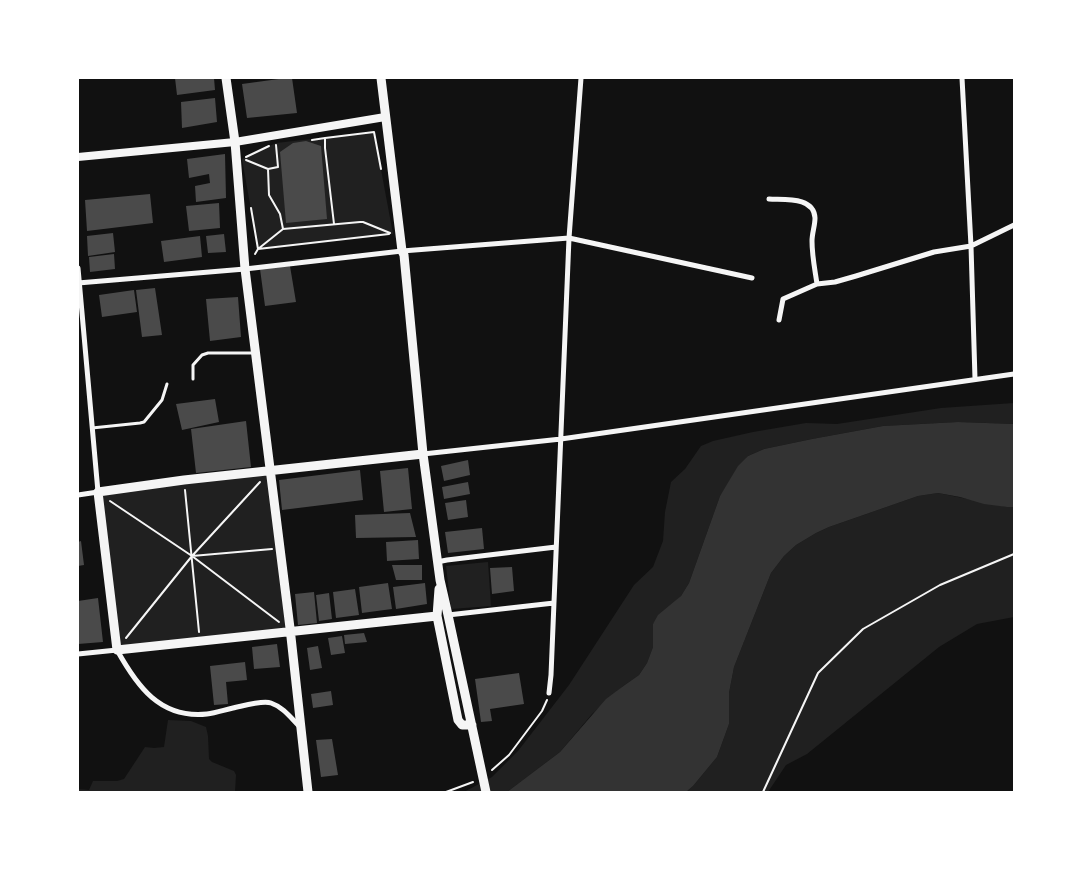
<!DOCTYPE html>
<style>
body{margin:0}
#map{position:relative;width:1092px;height:870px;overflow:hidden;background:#111;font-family:Jost,sans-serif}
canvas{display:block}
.frame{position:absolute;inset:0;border:79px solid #fff;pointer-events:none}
</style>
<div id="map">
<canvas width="1092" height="870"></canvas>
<div class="frame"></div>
</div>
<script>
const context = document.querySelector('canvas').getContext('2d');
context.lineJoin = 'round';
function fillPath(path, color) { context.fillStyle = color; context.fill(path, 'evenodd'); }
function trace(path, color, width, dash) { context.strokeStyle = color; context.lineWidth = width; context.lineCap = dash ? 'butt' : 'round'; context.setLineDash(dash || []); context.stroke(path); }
fillPath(new Path2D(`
 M 374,132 L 393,234 L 258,249 L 242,159 L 276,143 Z
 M 1014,403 L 1014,424 L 958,422 L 883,426 L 812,439 L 764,449 L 748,456 L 720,496 L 689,583 L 681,596 L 653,624 L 653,647 L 647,663 L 639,675 L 622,687 L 592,714 L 560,752 L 507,792 L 464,792 L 492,777 L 518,751 L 569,685 L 634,585 L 653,567 L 663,541 L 665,512 L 671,482 L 685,469 L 701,446 L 713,441 L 753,432 L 806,423 L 837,424 L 941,408 Z
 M 269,472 L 290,631 L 118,648 L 100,491 Z
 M 938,493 L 1007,507 L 1014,507 L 1014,617 L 977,624 L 939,647 L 807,754 L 786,765 L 768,792 L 686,792 L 693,786 L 717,757 L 729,724 L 729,693 L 734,667 L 771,573 L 784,556 L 796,545 L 816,533 L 829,527 L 918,496 Z
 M 488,562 L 491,606 L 451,609 L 446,566 Z
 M 168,720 L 191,721 L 206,727 L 208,736 L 209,759 L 212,762 L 234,771 L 236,775 L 235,792 L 78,792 L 78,789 L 89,790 L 93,781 L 117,781 L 124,779 L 145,747 L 154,748 L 164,747 Z`), '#202020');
fillPath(new Path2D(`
 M 958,422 L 1014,424 L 1014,507 L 1007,507 L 984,504 L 960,497 L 938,493 L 918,496 L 829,527 L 816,533 L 796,545 L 784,556 L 771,573 L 734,667 L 729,693 L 729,724 L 717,757 L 693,786 L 686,792 L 507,792 L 560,752 L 606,699 L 622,687 L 639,675 L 647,663 L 653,647 L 653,624 L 658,615 L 681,596 L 689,583 L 720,496 L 738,466 L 748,456 L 764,449 L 812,439 L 883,426 Z`), '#333');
fillPath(new Path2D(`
 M 175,78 L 214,78 L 215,90 L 177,95 Z
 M 286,78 L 292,78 L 297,113 L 247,118 L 242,84 Z
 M 215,98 L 217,122 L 182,128 L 181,102 Z
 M 306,141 L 321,146 L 327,219 L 286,223 L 280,152 L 293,143 Z
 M 225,154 L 226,198 L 196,202 L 195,186 L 210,183 L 209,174 L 189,178 L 187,159 Z
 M 150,194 L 153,223 L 87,231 L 85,200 Z
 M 219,203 L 220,228 L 189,231 L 186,206 Z
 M 113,233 L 115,252 L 88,256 L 87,236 Z
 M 224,234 L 226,252 L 208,253 L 206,236 Z
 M 200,236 L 202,257 L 164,262 L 161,241 Z
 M 114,254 L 115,269 L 90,272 L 89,257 Z
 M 290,266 L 296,302 L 265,306 L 260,269 Z
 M 155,288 L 162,335 L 142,337 L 136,290 Z
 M 134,290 L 137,312 L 102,317 L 99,295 Z
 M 238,297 L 241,337 L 210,341 L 206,299 Z
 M 215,399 L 219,422 L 182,430 L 176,404 Z
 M 246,421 L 251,467 L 196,473 L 191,429 Z
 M 468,460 L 470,475 L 444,481 L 441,466 Z
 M 408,468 L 412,509 L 384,512 L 380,471 Z
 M 360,470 L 363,500 L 282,510 L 279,480 Z
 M 468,482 L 470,494 L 444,499 L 442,487 Z
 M 466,500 L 468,517 L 448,520 L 445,503 Z
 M 410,513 L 416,537 L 356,538 L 355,515 Z
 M 482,528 L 484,549 L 448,553 L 445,532 Z
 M 418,540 L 419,559 L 387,561 L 386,542 Z
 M 81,541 L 84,565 L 78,566 L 78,542 Z
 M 392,565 L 422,565 L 422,580 L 396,580 Z
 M 512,567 L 514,591 L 492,594 L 490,568 Z
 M 388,583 L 392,609 L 362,613 L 359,587 Z
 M 425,583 L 427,604 L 396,609 L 393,587 Z
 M 355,589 L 359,615 L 336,618 L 333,592 Z
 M 314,592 L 317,623 L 298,625 L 295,594 Z
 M 329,593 L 332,619 L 319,621 L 316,595 Z
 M 98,598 L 103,642 L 78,644 L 78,601 Z
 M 364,633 L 367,642 L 345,644 L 344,635 Z
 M 342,636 L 345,653 L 331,655 L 328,638 Z
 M 277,644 L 280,667 L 254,669 L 252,647 Z
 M 318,646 L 322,668 L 310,670 L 307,648 Z
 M 245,662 L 247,680 L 226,682 L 228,704 L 214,705 L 210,666 Z
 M 519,673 L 524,704 L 490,709 L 492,721 L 481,722 L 475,679 Z
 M 331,691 L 333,705 L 313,708 L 311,694 Z
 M 332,739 L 338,775 L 321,777 L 316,740 Z`), '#4a4a4a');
trace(new Path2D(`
 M 325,138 L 374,132 L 381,169
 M 312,140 L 325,138 L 325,148 L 334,224
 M 246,157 L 269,146
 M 246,160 L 268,169 L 269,195 L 280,214 L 283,229 L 258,249 L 255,254
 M 268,169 L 278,167 L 276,145
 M 251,208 L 258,249 L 389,234
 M 283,229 L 360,222 L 363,222 L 390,233
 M 185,490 L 199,632
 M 110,501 L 192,556 L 279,622
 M 192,556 L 272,549
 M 126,638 L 192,556 L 260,482
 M 492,770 L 509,755 L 542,711 L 547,700
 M 446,792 L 473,782
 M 763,792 L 818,673 L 863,629 L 940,585 L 1014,554`), '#f5f5f5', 2);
trace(new Path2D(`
 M 193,379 L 193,365 L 202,355 L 208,353 L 255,353
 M 92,428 L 140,423 L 144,422 L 162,400 L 167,384`), '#f5f5f5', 3);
trace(new Path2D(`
 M 962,78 L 971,246 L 975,379
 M 769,199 C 784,200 814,196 815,218 C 815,226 812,233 812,241 C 812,256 815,270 817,284 L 835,282 L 856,276 L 934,252 L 971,246 L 1014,225
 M 78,268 L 98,492 L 78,495
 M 78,283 L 245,269 L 402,251 L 569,238 L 752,278
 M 779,320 L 783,299 L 817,284
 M 423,454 L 561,439 L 1014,374
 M 437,562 L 447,560 L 556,547
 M 448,615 L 554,603
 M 78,654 L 117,650 C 137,686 160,719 207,714 C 216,713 224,710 233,708 C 243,706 262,700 271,703 C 283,707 291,718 300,727
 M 549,693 L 551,675 L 569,238 L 581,78`), '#f5f5f5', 5);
trace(new Path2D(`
 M 78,157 L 235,142 L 385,117`), '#f5f5f5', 8);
trace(new Path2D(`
 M 226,78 L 235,142 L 245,269 L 290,628 L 308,792
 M 381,78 L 402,251 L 404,255 L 423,454 L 440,580 L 448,615 L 486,792
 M 423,454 L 184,480 L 98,492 L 117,650 L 437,616
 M 439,589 L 437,616 L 458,720 L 462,725 L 472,725`), '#f5f5f5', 9);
</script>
